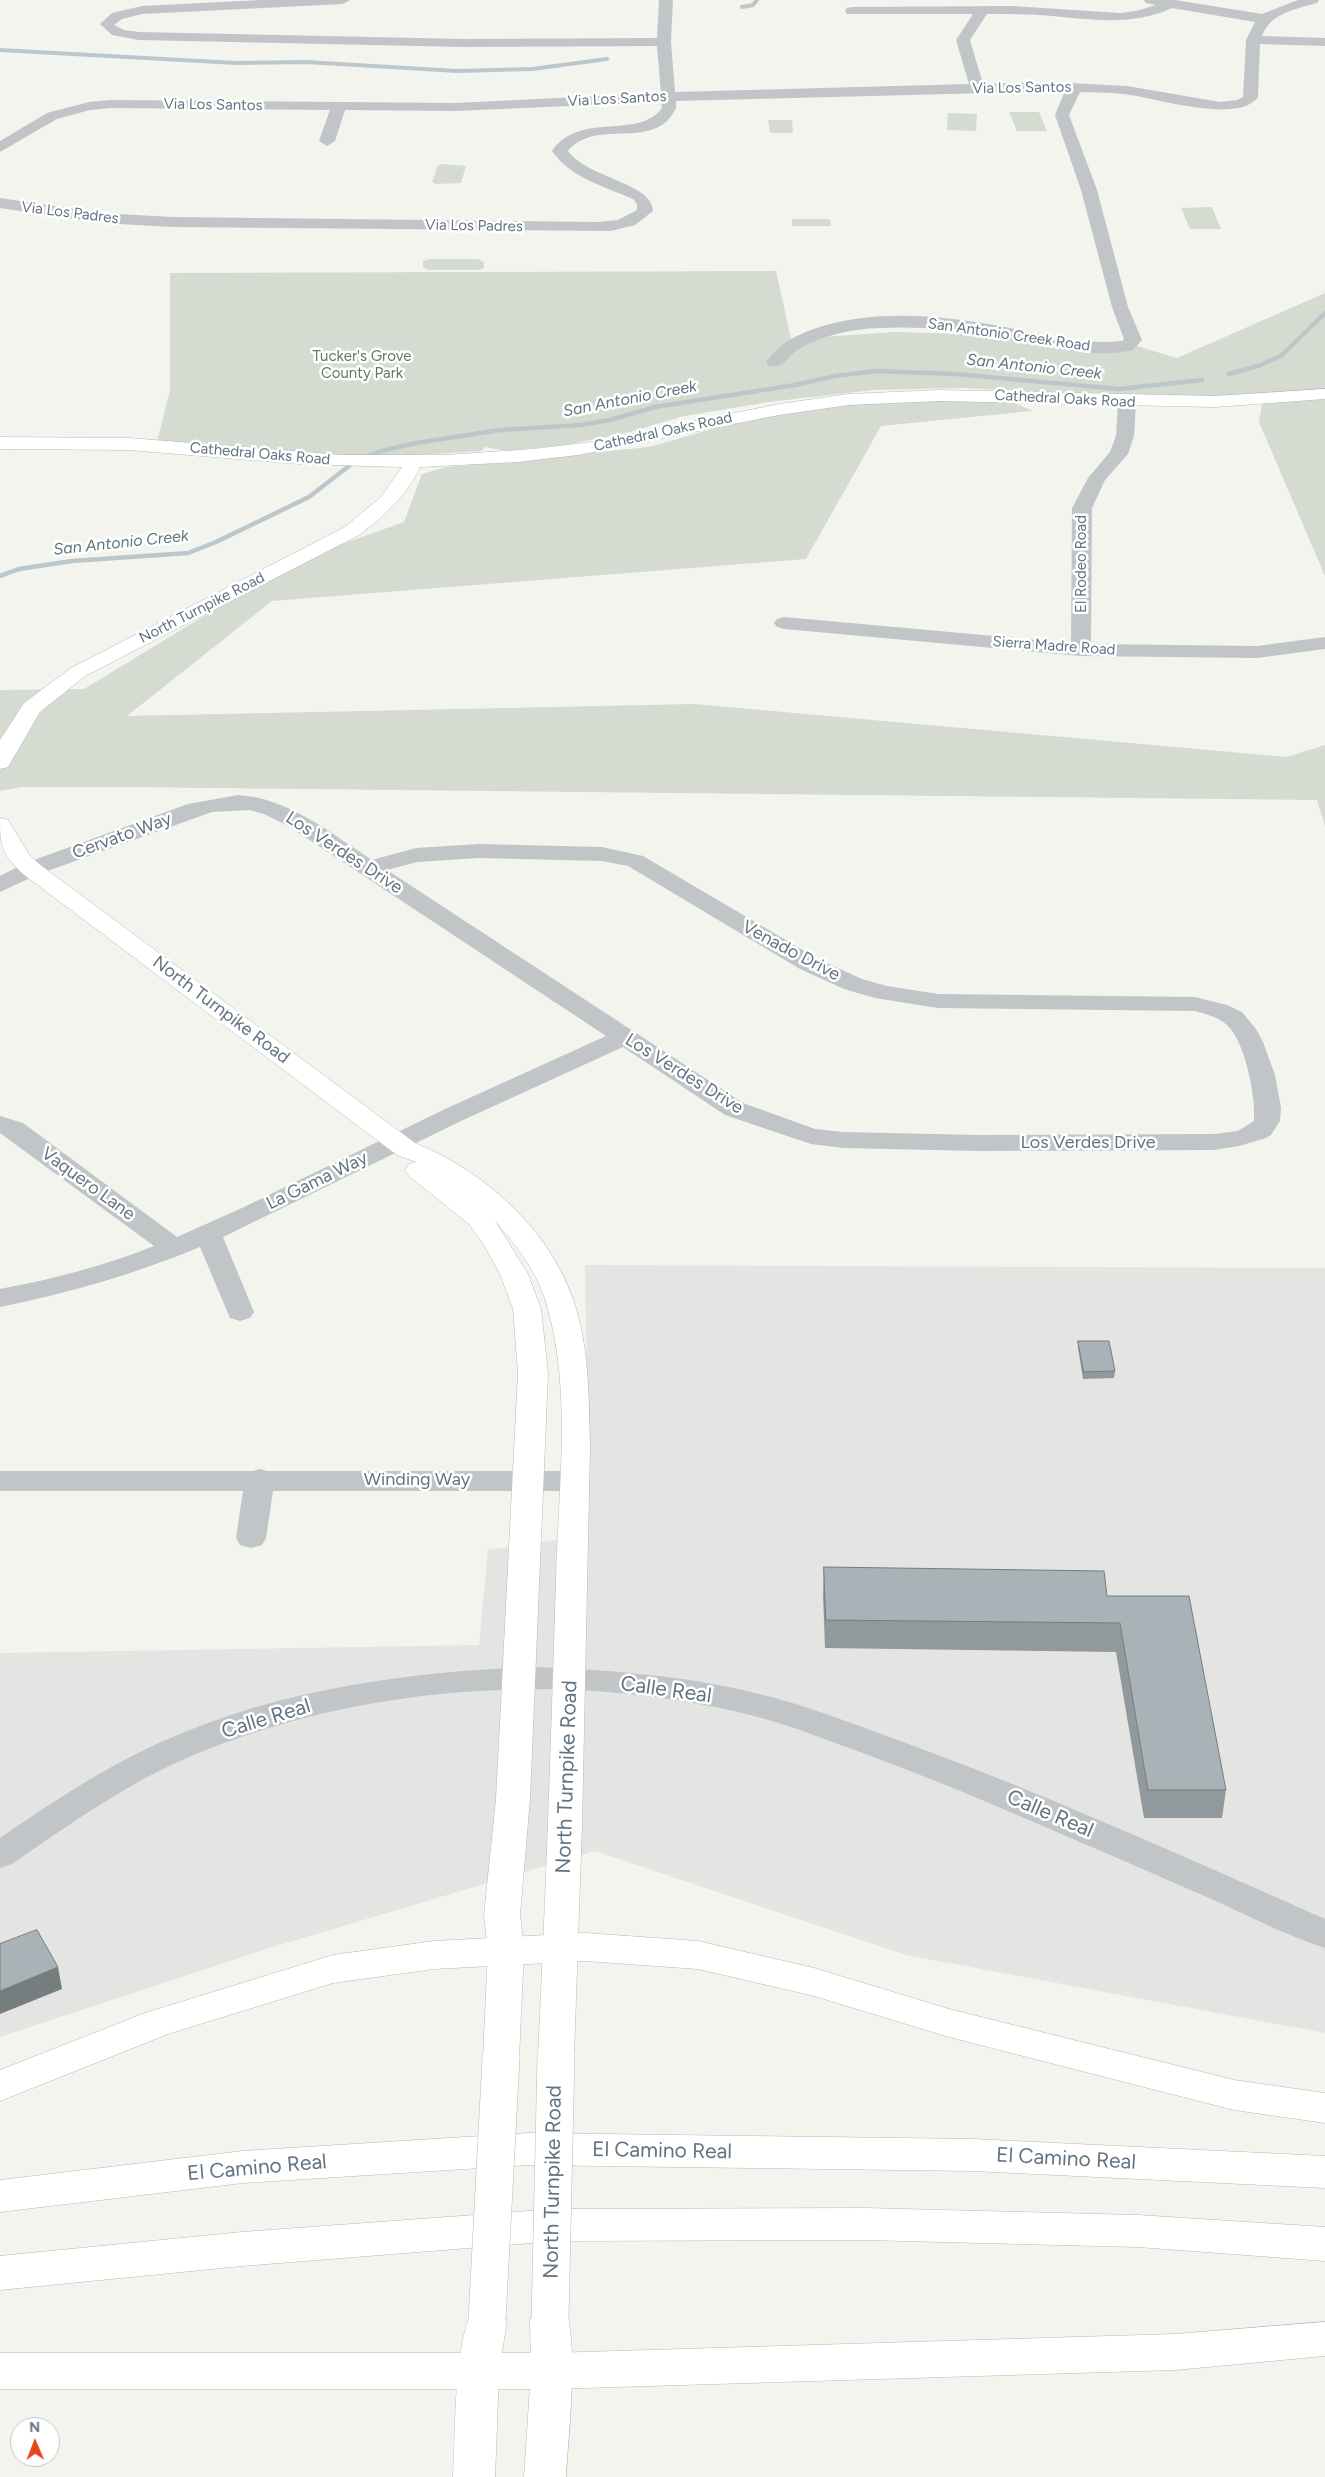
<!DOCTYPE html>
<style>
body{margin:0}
#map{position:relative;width:1325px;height:2477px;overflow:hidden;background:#f4f4ef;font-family:Figtree,sans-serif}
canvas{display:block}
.north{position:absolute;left:10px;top:2417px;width:50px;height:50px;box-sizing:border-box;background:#fff;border:1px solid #c0c7cd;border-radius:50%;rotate:359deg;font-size:14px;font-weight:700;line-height:20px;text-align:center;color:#627482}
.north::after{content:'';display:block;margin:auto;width:18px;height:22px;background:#e9451b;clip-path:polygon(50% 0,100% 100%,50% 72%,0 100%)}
</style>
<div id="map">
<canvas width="1325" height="2477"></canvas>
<div class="north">N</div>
</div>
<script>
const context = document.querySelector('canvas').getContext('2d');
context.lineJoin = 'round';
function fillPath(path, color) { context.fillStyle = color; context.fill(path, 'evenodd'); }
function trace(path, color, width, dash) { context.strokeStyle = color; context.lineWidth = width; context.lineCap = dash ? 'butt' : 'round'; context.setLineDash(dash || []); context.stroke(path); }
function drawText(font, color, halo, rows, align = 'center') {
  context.font = font + ' Figtree,sans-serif'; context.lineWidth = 5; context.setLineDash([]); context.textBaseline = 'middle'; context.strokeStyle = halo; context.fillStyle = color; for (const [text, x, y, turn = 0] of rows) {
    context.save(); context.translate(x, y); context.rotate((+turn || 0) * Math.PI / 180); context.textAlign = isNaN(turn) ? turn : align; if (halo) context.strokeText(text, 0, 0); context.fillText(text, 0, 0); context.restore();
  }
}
fillPath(new Path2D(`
 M 585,1265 L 1325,1268 L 1325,2033 L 906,1955 L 595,1851 L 266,1949 L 0,2037 L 0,1653 L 479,1645 L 488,1550 L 572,1538 L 589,1538 Z`), '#e4e5e3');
fillPath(new Path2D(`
 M 1009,112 L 1039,112 L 1047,131 L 1017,131 Z
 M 948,113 L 977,114 L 976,131 L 947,130 Z
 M 768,120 L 792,120 L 793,133 L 770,133 Z
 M 443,164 L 466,166 L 461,183 L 436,184 L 432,182 L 438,165 Z
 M 1212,207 L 1221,229 L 1190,229 L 1181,208 Z
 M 792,219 L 830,219 L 831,226 L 792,226 Z
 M 430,259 L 478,259 L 484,262 L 484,268 L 479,270 L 428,270 L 423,267 L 423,261 Z
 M 776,271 L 791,339 L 895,332 L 967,334 L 1130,344 L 1177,358 L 1325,293 L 1325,576 L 1259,422 L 1262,403 L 962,388 L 873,390 L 769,402 L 684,416 L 626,433 L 565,445 L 506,451 L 485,447 L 482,451 L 362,458 L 157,442 L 170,390 L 170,273 Z
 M 998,395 L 1032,411 L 881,426 L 806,559 L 272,601 L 127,716 L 694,704 L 1287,757 L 1325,745 L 1325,826 L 1317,800 L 121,787 L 22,787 L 0,791 L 0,690 L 84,689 L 296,560 L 404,522 L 422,474 L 447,467 L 649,447 L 789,407 Z`), '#d5dbd0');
trace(new Path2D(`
 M 742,7 L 753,5 L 757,0
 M 0,50 L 236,63 L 306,62 L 457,71 L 532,69 L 607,59`), '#bcc7cc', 4);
trace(new Path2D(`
 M 1229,374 L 1258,366 L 1281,356 L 1325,313
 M 364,458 L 381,451 L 416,443 L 500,430 L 581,425 L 610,420 L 655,407 L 795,385 L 835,376 L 875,371 L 956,374 L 1119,389 L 1202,380
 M 0,576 L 19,569 L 72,561 L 188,553 L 216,542 L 309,497 L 354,462`), '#bcc7cc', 4.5);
const major = new Path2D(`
 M 1325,389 L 1325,399 L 1215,407 L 939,401 L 849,405 L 779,415 L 578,455 L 518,462 L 420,467 C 407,496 384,516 359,535 L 85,676 L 40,712 L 8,767 L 0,769 L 0,740 L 24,703 L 71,668 L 345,527 L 381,497 L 402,467 L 299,464 L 129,450 L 0,449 L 0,437 L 129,438 L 342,455 L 446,455 L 533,449 L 592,442 L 779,404 L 849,394 L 939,390 L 1215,396 Z
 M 0,818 L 8,820 L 28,853 L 39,864 L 415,1143 C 484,1171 548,1228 573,1299 C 589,1345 589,1397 590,1446 L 582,1825 L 574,2056 L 569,2066 L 556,2071 L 543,2066 L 538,2056 C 546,1898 551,1739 556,1581 C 558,1491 573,1386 545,1299 C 535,1269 516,1244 495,1221 L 528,1274 L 541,1309 L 548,1373 L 530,1799 L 520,1915 L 524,1950 L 519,2058 L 514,2068 L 501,2073 L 488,2068 L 483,2058 L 488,1950 L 484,1915 L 496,1799 L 518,1373 L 513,1309 L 500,1274 L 484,1245 L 469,1224 L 409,1176 L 405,1170 L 409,1164 L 416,1162 L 397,1155 L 23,874 C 2,853 0,848 0,818 Z
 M 550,2302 L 564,2307 C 580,2339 568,2437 566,2477 L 524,2477 L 531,2371 L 530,2319 L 536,2307 Z
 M 487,2303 L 501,2308 L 507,2320 L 499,2372 L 495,2477 L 453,2477 C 456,2430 453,2349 473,2308 Z`);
const highway = new Path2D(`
 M 585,1933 L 698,1941 L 814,1968 L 949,2009 L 1234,2080 L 1325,2093 L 1325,2123 L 1234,2110 L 949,2037 L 814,1996 L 698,1969 L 585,1961 L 434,1969 L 333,1983 L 168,2034 L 0,2101 L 0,2070 L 145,2013 L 333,1955 L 434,1941 Z
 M 529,2133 L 973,2139 L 1325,2156 L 1325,2188 L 973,2171 L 529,2165 L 243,2183 L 0,2212 L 0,2180 L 243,2151 Z
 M 864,2208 L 1138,2215 L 1325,2227 L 1325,2261 L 1138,2247 L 864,2240 L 557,2241 L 242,2266 L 0,2290 L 0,2256 L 242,2232 L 557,2209 Z
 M 1325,2322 L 1325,2356 L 1175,2370 L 551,2389 L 0,2389 L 0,2353 L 551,2353 L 1175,2334 Z`);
trace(major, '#b4b8bc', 1);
trace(highway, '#b4b7ba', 1);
fillPath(new Path2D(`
 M 261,0 L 350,0 L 343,4 L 142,14 L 122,19 L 114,25 L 124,30 L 139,32 L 464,39 L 657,38 L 659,0 L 673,0 L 671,42 L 675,92 L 969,84 L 956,40 L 973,14 L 847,14 L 845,11 L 847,8 L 852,7 L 1012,6 L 1120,13 L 1136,11 L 1156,5 L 1146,3 L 1144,0 L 1175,0 L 1262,14 L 1298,0 L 1319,0 L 1317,3 C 1296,9 1270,13 1262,36 L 1325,38 L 1325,46 L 1260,44 L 1258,97 C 1239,124 1159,99 1130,95 C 1113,92 1096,93 1080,92 L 1069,115 L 1097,190 L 1128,307 L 1142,340 L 1133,350 C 1090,360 1044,345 1001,337 C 961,330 921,326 880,328 C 851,329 825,335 800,348 C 788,355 784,369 769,366 L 766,362 C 780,342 800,333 823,326 C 881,309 946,316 1005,327 C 1044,335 1082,345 1122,341 L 1124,339 L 1112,307 L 1081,190 L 1055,115 L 1065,91 L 676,101 L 676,108 C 674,112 671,117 667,121 C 642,145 592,121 568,151 C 587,178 653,183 653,211 L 635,225 L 611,231 L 172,227 L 101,223 L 0,208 L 0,198 L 101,213 L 172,217 L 598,222 L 618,220 L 637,210 L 637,204 L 633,199 C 604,186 572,179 552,151 C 581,110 637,141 662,108 L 661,102 L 455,111 L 345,110 L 335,141 L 327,146 L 319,141 L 330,110 L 111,108 L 90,110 L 57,119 L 0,152 L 0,141 L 47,113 L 89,102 L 111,100 L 455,103 L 661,93 L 657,46 L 464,47 L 139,40 L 112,35 L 100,24 L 112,13 L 142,6 ZM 1172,8 L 1255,22 L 1246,40 L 1243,97 L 1237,100 L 1220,102 L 1127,86 L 1051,82 L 983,84 L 970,40 L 987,14 C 1008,14 1030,14 1052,16 C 1094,20 1132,26 1172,8 Z
 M 1127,397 L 1133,398 L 1136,402 L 1134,436 L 1128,454 L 1105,480 L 1092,508 L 1091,644 L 1257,646 L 1325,637 L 1325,649 L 1257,658 L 1081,656 L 784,629 L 777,627 L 774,623 L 777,619 L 784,617 L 1071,643 L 1072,508 L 1088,478 L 1110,452 L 1116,436 L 1118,402 L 1121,398 Z
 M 238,795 C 289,798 330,833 372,860 L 416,848 L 479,844 L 602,847 L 643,856 L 818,959 L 862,979 L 887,986 L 938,994 L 1195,997 L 1227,1005 L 1242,1012 L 1256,1029 L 1263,1042 L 1275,1075 L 1281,1108 L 1280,1121 L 1271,1135 L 1266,1138 L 1239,1146 L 1214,1150 L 979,1151 L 843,1148 L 811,1144 L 725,1115 L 623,1047 L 461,1121 L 223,1237 L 254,1312 L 250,1318 L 240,1321 L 230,1318 L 200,1247 C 135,1274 69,1293 0,1307 L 0,1289 C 53,1279 104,1266 154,1246 L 0,1133 L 0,1116 L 23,1123 L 177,1237 L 242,1208 L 443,1110 L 606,1036 L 290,827 L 264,814 L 249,810 L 212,812 L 39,874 L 0,892 L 0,876 L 23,864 L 188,804 ZM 479,858 L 602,861 L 628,866 L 800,969 L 844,989 L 875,998 L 938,1008 L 1195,1011 C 1206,1014 1218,1017 1227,1025 C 1245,1041 1256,1097 1254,1121 L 1238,1131 L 1214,1134 L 979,1135 L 843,1132 L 815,1129 L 743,1103 L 387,870 L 417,862 Z
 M 260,1469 L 267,1471 L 574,1471 L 585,1474 L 589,1481 L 585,1488 L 574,1491 L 273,1491 L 266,1538 L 262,1545 L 251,1548 L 240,1545 L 236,1538 L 243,1491 L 0,1491 L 0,1471 L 253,1471 Z
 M 534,1667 C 608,1670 682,1675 755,1693 C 806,1705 856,1725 906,1743 C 1048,1795 1187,1858 1325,1919 L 1325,1948 C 1285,1935 1247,1915 1209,1898 C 1138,1867 1067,1836 996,1806 C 948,1785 900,1767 852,1749 C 823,1739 795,1727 765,1719 C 580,1668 355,1683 180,1761 C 120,1788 66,1827 12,1864 L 0,1868 L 0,1838 C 44,1808 88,1778 136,1754 C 259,1692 397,1672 534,1667 Z`), '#c1c5c8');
fillPath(major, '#fff');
fillPath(highway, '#fff');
const majorBridge = new Path2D(`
 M 550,2319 L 556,2056
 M 487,2320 L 501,2058`);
trace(majorBridge, '#b4b8bc', 38, []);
trace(majorBridge, '#fff', 37);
fillPath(new Path2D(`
 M 1078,1341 L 1115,1371 L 1114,1378 L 1083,1379 L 1078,1348 Z
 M 824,1567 L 1107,1596 L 1226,1790 L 1222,1818 L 1144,1818 L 1116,1652 L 825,1648 L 823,1595 Z`), '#91999d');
fillPath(new Path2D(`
 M 58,1967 L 62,1989 L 0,2014 L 0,1991 Z`), '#767d7f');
const building = new Path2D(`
 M 1078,1341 L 1109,1341 L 1115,1371 L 1084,1372 Z
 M 824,1567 L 1104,1571 L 1107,1596 L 1189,1596 L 1226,1790 L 1148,1790 L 1120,1623 L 826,1620 Z
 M 37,1930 L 58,1967 L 0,1991 L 0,1944 Z`);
fillPath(building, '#a9b2b6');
trace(building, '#767d7f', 1);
drawText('15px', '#627482', '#fff', [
 ["Via Los Santos",1022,88,-1],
 ["Via Los Santos",617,99,-3],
 ["Via Los Santos",213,105,1],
 ["Via Los Padres",70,213,7],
 ["Via Los Padres",474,226,1],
 ["San Antonio Creek Road",1009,335,8],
 ["Cathedral Oaks Road",1065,399,3],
 ["Cathedral Oaks Road",663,432,-12],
 ["Cathedral Oaks Road",260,454,5],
 ["El Rodeo Road",1082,564,-90],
 ["North Turnpike Road",202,608,-27],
 ["Sierra Madre Road",1054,646,4]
]);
drawText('15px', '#667961', '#fff', [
 ["Tucker's Grove",362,357],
 ["County Park",362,374]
]);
drawText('italic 16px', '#5d777f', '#fff', [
 ["San Antonio Creek",1034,367,6],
 ["San Antonio Creek",630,399,-11],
 ["San Antonio Creek",121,543,-6]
]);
drawText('18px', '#627482', '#fff', [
 ["Cervato Way",122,836,-20],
 ["Los Verdes Drive",344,853,33],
 ["Venado Drive",791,951,28],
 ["North Turnpike Road",221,1010,37],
 ["Los Verdes Drive",684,1074,32],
 ["Los Verdes Drive",1088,1143],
 ["La Gama Way",317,1181,-26],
 ["Vaquero Lane",88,1184,36],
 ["Winding Way",417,1480]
]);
drawText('21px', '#627482', '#fff', [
 ["Calle Real",666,1690,8],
 ["Calle Real",266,1719,-17],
 ["North Turnpike Road",567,1777,-88],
 ["Calle Real",1050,1814,23],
 ["El Camino Real",662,2151,1],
 ["El Camino Real",1066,2159,3],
 ["El Camino Real",257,2168,-5],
 ["North Turnpike Road",553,2182,-89]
]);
</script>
